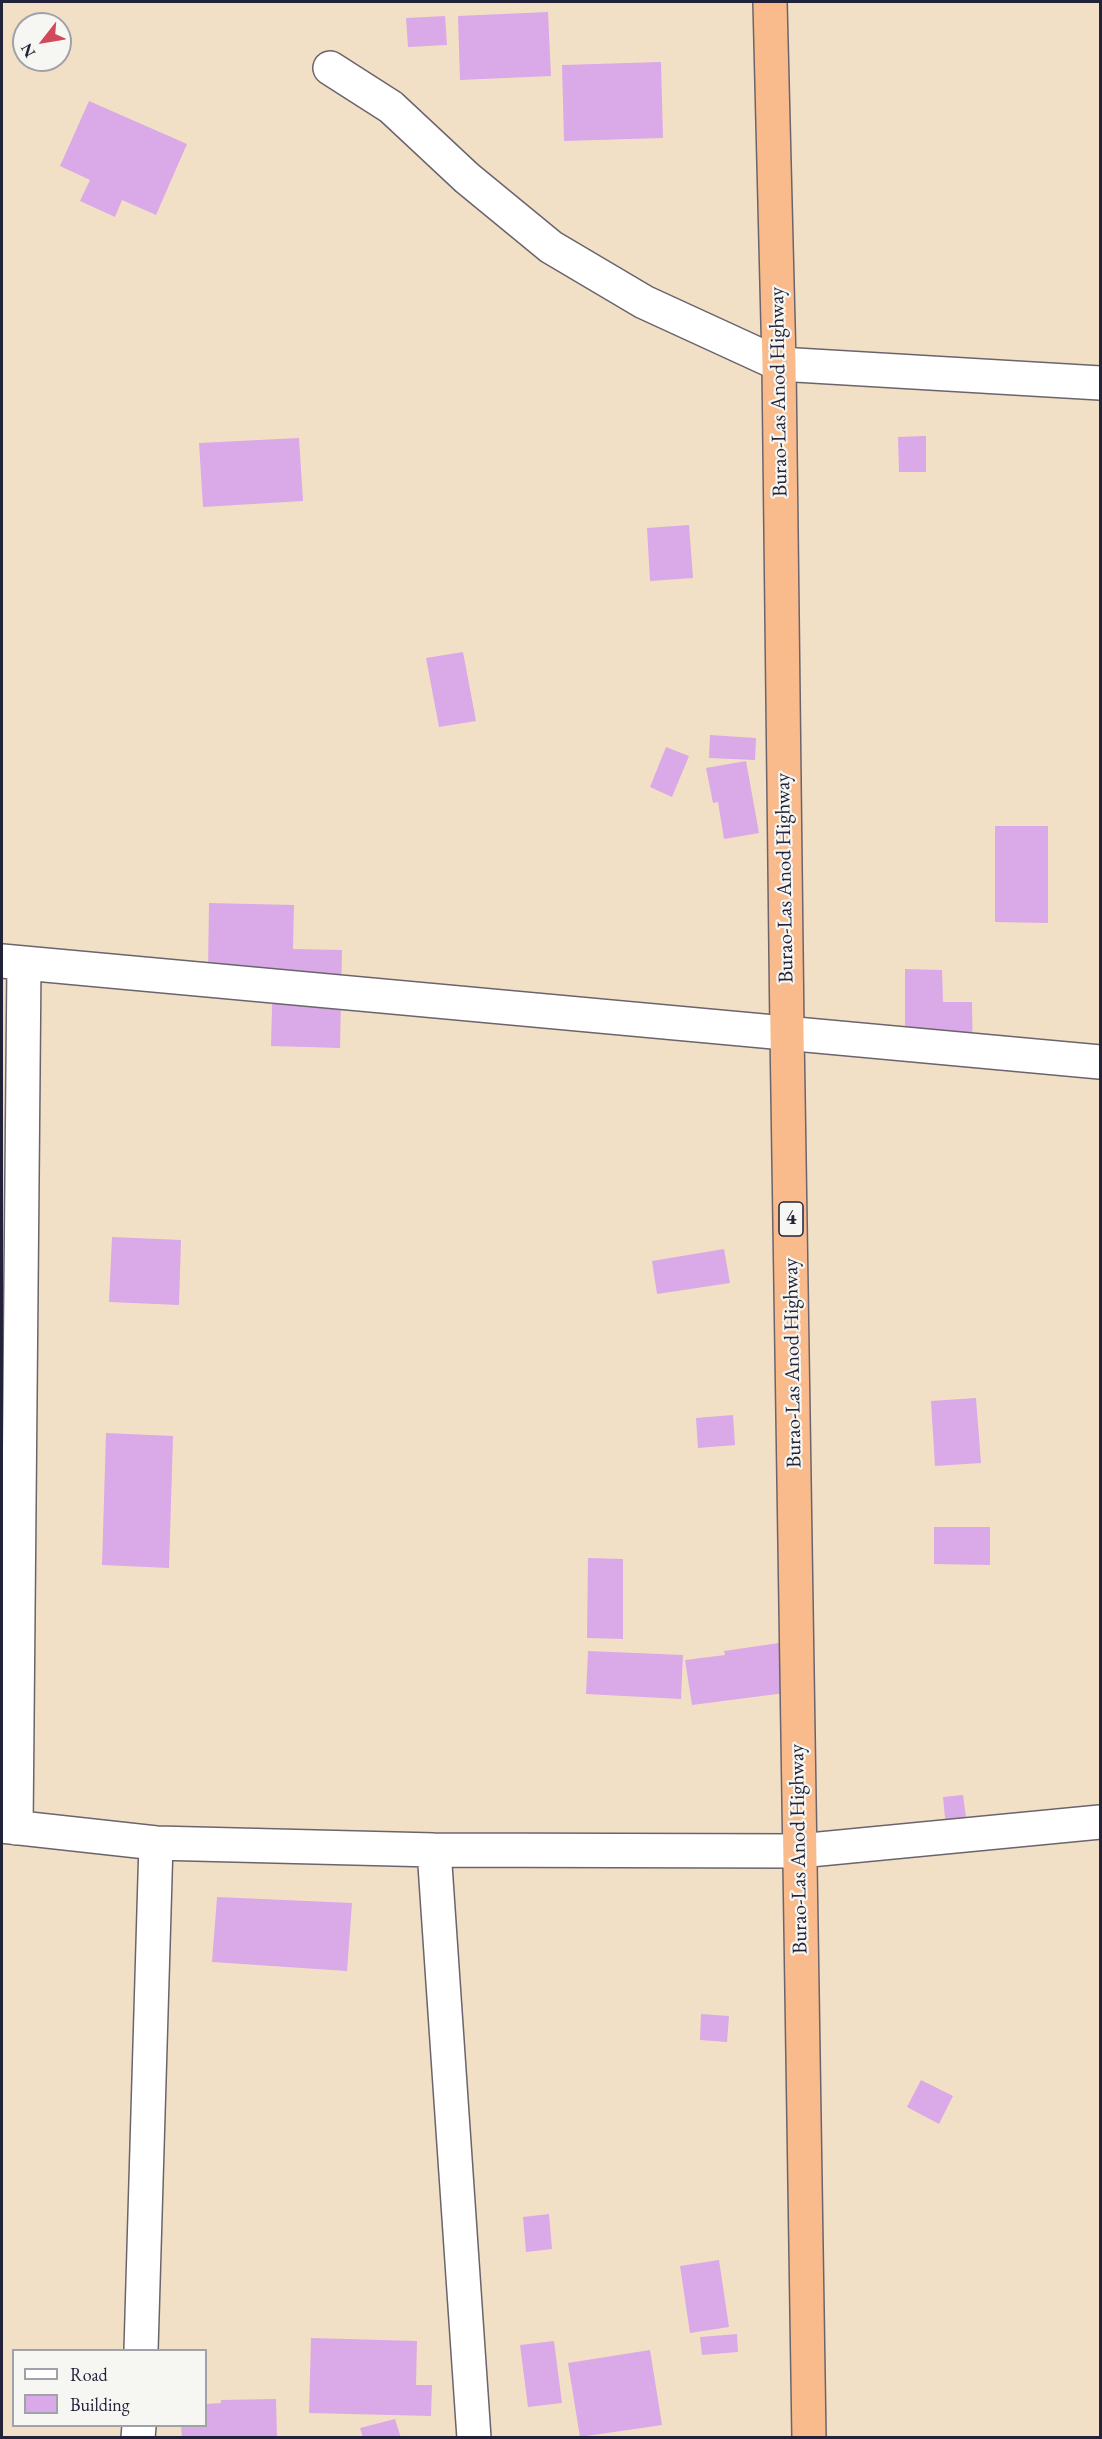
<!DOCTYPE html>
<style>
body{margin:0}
#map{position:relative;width:1102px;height:2439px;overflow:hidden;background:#f2e0c6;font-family:"EB Garamond",serif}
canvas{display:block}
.frame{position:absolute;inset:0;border:3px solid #22223b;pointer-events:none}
.legend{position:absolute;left:12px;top:2349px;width:195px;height:78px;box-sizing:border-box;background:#f6f6f2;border:2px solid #a1a1a9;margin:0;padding:8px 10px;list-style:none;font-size:18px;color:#22223b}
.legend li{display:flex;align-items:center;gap:12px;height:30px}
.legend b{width:30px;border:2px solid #a1a1a9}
.north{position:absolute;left:12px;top:12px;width:60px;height:60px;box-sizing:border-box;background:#f6f6f2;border:2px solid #a1a1a9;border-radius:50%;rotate:239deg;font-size:16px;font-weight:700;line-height:24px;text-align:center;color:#22223b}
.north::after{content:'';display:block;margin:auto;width:21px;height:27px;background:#d1495b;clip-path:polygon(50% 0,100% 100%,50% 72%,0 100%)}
</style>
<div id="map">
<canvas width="1102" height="2439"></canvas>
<div class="frame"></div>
<ul class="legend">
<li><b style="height:8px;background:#fff"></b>Road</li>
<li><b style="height:16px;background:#daa9e7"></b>Building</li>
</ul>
<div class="north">N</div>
</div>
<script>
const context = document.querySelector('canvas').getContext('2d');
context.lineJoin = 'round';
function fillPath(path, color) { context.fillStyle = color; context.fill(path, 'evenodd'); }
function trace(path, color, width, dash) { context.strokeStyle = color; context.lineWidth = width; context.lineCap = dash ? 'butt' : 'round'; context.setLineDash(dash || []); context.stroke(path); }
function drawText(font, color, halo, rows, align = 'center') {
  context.font = font + ' "EB Garamond",serif'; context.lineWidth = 4.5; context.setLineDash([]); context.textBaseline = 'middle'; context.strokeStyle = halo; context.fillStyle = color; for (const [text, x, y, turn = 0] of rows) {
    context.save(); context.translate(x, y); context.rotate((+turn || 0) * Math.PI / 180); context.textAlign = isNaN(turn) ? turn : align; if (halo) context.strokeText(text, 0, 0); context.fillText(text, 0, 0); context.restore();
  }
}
fillPath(new Path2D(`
 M 548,12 L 551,76 L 460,80 L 458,16 Z
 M 445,16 L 447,45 L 408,47 L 406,18 Z
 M 661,62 L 663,138 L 564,141 L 562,65 Z
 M 89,101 L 187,144 L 156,215 L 122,200 L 115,217 L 80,201 L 90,180 L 60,166 Z
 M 926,436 L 926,472 L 899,472 L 898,437 Z
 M 299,438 L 303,501 L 203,507 L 199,443 Z
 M 689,525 L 693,578 L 650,581 L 647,528 Z
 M 463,652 L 476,721 L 439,727 L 426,658 Z
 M 710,735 L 756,738 L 755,760 L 709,758 Z
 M 666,747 L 689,756 L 672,797 L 650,787 Z
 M 746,761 L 759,833 L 724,839 L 718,802 L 713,803 L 706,768 Z
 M 995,826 L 1048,826 L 1048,923 L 995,922 Z
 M 209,903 L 294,905 L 293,949 L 342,950 L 340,1048 L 271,1046 L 273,971 L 208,970 Z
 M 905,969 L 942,970 L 943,1002 L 972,1002 L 973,1064 L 925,1064 L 925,1029 L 905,1030 Z
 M 112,1237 L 181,1240 L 179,1305 L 109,1302 Z
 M 724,1249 L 730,1283 L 657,1294 L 652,1261 Z
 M 976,1398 L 981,1463 L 935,1466 L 931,1401 Z
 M 733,1415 L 735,1445 L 698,1448 L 696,1418 Z
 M 106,1433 L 173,1436 L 169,1568 L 102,1565 Z
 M 934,1527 L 990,1527 L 990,1565 L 934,1564 Z
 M 588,1558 L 623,1559 L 623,1639 L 587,1638 Z
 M 779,1643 L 785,1693 L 692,1705 L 685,1660 L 725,1655 L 724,1651 Z
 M 588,1651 L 683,1655 L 681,1699 L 586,1694 Z
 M 963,1795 L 967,1825 L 946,1828 L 943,1797 Z
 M 217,1897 L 352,1903 L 347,1971 L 212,1962 Z
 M 701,2014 L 729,2016 L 727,2042 L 700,2040 Z
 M 921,2080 L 953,2096 L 939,2124 L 907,2107 Z
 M 549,2214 L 552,2249 L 526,2252 L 523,2217 Z
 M 719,2260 L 729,2327 L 690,2333 L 680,2266 Z
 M 737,2334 L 738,2352 L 702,2355 L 700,2337 Z
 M 311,2338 L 417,2341 L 416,2385 L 432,2385 L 431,2416 L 309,2413 Z
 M 554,2341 L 562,2403 L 528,2407 L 520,2345 Z
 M 650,2350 L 662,2425 L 580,2437 L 568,2363 Z
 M 276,2399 L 277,2438 L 182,2438 L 181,2426 L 206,2426 L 206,2404 L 221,2403 L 221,2400 Z
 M 395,2419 L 401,2438 L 363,2438 L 360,2428 Z`), '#daa9e7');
const street = new Path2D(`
 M 330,68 L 391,107 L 467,178 L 551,247 L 644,302 L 779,364 L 1100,383
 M 2,961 L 1100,1062
 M 2,1826 L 156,1843 L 434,1850 L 799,1851 L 1100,1822
 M 16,1828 L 24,963
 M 434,1850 L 474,2438
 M 141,2350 L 156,1843
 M 138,2438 L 139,2426`);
const highway = new Path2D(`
 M 770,2 L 779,364 L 787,1031 L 809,2438`);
trace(street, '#6b646c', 36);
trace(highway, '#6b646c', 36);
trace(street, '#fff', 33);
trace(highway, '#fabb8c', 33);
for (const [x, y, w] of [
 [791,1219,24]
]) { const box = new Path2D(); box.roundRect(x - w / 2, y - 17, w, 34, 4.5); context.fillStyle = '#f6f6f2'; context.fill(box); trace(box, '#22223b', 1.5); }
drawText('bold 20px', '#22223b', null, [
 ["4",791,1219]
]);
drawText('21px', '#22223b', '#f6f6f2', [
 ["Burao-Las Anod Highway",779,392,-91],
 ["Burao-Las Anod Highway",785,878,-91],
 ["Burao-Las Anod Highway",793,1363,-91],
 ["Burao-Las Anod Highway",799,1849,-91]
]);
</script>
